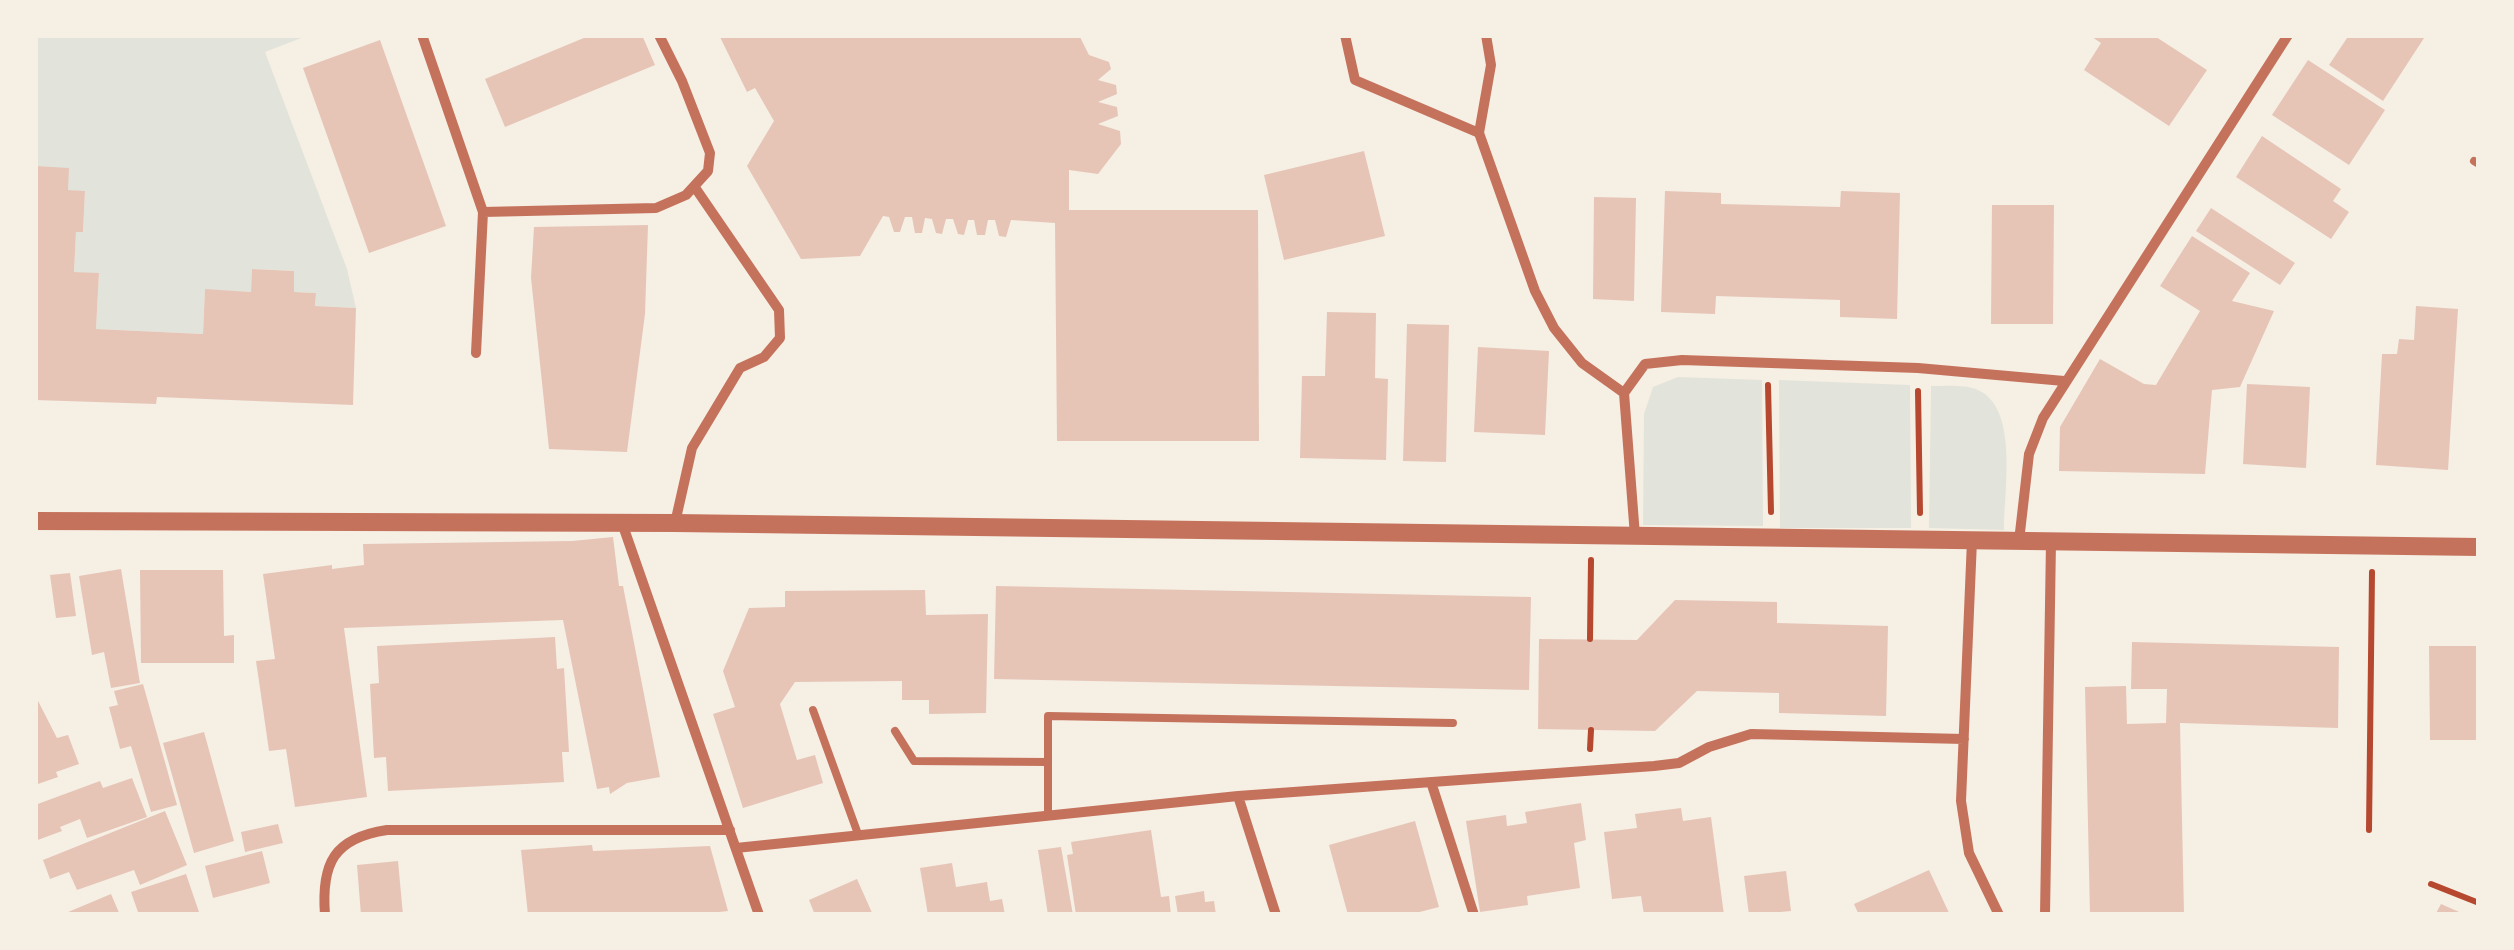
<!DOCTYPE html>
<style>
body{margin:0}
#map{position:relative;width:2514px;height:950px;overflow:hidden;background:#f6efe4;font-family:"DM Sans",sans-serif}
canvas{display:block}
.frame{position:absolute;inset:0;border:38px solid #f6efe4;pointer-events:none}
</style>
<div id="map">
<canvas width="2514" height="950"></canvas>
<div class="frame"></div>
</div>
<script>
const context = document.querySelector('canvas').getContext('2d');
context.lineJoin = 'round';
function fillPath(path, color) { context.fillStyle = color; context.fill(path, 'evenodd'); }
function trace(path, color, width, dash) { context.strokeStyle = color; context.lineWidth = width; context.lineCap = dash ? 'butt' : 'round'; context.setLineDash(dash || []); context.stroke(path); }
fillPath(new Path2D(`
 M 35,35 L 309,35 L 265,52 L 347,269 L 356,308 L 315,306 L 316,293 L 294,292 L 294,271 L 253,269 L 251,292 L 205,290 L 203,334 L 96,329 L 99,274 L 74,272 L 76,232 L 83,232 L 85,192 L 68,190 L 35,166 Z
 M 1678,377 L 1762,380 L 1763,526 L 1643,525 L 1644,414 L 1653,387 Z
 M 1779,380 L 1910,385 L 1911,528 L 1780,528 Z
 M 1931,386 C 1945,386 1965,384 1978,390 C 2019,408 2004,492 2004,530 L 1929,528 Z`), '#e2e4dc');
fillPath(new Path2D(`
 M 591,35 L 642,35 L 655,65 L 505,127 L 485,79 Z
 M 719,35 L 1079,35 L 1089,55 L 1109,62 L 1111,69 L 1098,80 L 1116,85 L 1117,94 L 1098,102 L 1117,107 L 1118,116 L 1098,124 L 1120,131 L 1121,144 L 1098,174 L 1069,170 L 1069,210 L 1258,210 L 1259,441 L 1057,441 L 1055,223 L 1011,220 L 1006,237 L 999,236 L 995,220 L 988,220 L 985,235 L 977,235 L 974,220 L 968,220 L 964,235 L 958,234 L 953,219 L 946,219 L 942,234 L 936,233 L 932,219 L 925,218 L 922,233 L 915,233 L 912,217 L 905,217 L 900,232 L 894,232 L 889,217 L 883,216 L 860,256 L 801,259 L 747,166 L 774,121 L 755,88 L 747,92 Z
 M 2089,35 L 2153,35 L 2207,70 L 2169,126 L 2084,70 L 2101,43 Z
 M 2349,35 L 2426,35 L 2383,101 L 2329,65 Z
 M 380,40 L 446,226 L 369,253 L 303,68 Z
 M 2308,60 L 2385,110 L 2349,165 L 2272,115 Z
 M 2262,136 L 2341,189 L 2333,201 L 2349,212 L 2331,239 L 2236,177 Z
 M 1364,151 L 1385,236 L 1284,260 L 1264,175 Z
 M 35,166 L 69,168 L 68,190 L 85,191 L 83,232 L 76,232 L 74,272 L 99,273 L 96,329 L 203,334 L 205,289 L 251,292 L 252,269 L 294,271 L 294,292 L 316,293 L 315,306 L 356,308 L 353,405 L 157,397 L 156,404 L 35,400 Z
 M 1665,191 L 1721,193 L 1721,204 L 1840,207 L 1841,191 L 1900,193 L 1897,319 L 1840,317 L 1840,300 L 1716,296 L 1715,314 L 1661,312 Z
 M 1594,197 L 1636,198 L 1634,301 L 1593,299 Z
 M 1992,205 L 2054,205 L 2053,324 L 1991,324 Z
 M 2211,208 L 2295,263 L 2280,285 L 2196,231 Z
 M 648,225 L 645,314 L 627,452 L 549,449 L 531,278 L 534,227 Z
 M 2192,236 L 2250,273 L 2232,301 L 2274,311 L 2240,387 L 2212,390 L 2205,474 L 2059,471 L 2060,427 L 2100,359 L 2144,384 L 2156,385 L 2200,311 L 2160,286 Z
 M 2416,306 L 2458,309 L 2448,470 L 2376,465 L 2382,354 L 2397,354 L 2399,339 L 2414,340 Z
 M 1327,312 L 1376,313 L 1375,378 L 1388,379 L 1386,460 L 1300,458 L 1302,376 L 1325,376 Z
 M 1407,324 L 1449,325 L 1446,462 L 1403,461 Z
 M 1478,347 L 1549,351 L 1545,435 L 1474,432 Z
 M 2247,384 L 2310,387 L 2306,468 L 2243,464 Z
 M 613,537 L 619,586 L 623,586 L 660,777 L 627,783 L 610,794 L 609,787 L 597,789 L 563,620 L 344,628 L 367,797 L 295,807 L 286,749 L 269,751 L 260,688 L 256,661 L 275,659 L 263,574 L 332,565 L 332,569 L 364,565 L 363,544 L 572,541 Z
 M 121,569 L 140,683 L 111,688 L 104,652 L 92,655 L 79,576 Z
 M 140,570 L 223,570 L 224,636 L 234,635 L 234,663 L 141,663 Z
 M 70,573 L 76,616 L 56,618 L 50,575 Z
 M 996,586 L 1531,597 L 1529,690 L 994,679 Z
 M 925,590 L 926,615 L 988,614 L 986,713 L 929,714 L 929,700 L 902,700 L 902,681 L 795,682 L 780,704 L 797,760 L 815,755 L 823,783 L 743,808 L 713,714 L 735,707 L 723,671 L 749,608 L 785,607 L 785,591 Z
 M 1675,600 L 1777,602 L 1777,623 L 1888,626 L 1886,716 L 1779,713 L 1779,693 L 1697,691 L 1655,731 L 1538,729 L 1539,639 L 1637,640 Z
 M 555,637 L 557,669 L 564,668 L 569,752 L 562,752 L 564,782 L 388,791 L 386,757 L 374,758 L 370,684 L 379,683 L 377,646 Z
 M 2132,642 L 2339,647 L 2338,728 L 2180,723 L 2184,915 L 2090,915 L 2085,687 L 2126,686 L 2127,724 L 2166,723 L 2167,689 L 2131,689 Z
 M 2429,646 L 2479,646 L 2479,740 L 2430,740 Z
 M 143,684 L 177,805 L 151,812 L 131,746 L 120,749 L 109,707 L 118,705 L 114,691 Z
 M 35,695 L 57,738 L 68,735 L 79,764 L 56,772 L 58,777 L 35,785 Z
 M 204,732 L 234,841 L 194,853 L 163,743 Z
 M 132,778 L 147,817 L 87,838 L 80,819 L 60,827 L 62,831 L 35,841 L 35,805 L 100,781 L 103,788 Z
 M 1581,803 L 1586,840 L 1574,843 L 1580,888 L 1527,896 L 1528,905 L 1480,912 L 1466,821 L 1506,815 L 1507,826 L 1527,823 L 1525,812 Z
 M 1681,808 L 1683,821 L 1711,817 L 1724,915 L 1644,915 L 1641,896 L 1612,899 L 1604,832 L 1637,828 L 1635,814 Z
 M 165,811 L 187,865 L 140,885 L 134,870 L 77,890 L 69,872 L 50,879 L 43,860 Z
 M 1415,821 L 1439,907 L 1408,915 L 1348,915 L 1329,845 Z
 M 278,824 L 283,843 L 245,852 L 241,832 Z
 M 1151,830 L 1161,897 L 1169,896 L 1171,915 L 1076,915 L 1067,855 L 1073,854 L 1071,842 Z
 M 592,845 L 593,851 L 710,846 L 728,911 L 694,915 L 528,915 L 521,850 Z
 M 1061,847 L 1073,915 L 1048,915 L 1038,850 Z
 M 262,851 L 270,883 L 213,898 L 205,866 Z
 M 398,861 L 403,915 L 361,915 L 357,865 Z
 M 952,863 L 956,887 L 987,882 L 990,901 L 1002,899 L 1005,915 L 928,915 L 920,868 Z
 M 1929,870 L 1950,915 L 1859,915 L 1854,904 Z
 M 1786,871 L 1791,911 L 1749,915 L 1744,876 Z
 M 186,874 L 200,915 L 139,915 L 131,892 Z
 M 857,879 L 873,915 L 815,915 L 809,900 Z
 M 1204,891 L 1205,902 L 1214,901 L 1216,915 L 1178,915 L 1175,896 Z
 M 111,894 L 120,915 L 61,915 Z
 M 2441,904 L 2466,915 L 2435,915 Z`), '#e6c5b7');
trace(new Path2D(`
 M 1768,385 L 1771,512
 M 1918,391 L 1920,513
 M 1590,639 L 1591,560
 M 1590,749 L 1591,730
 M 2369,830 L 2372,572
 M 2431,884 L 2479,903`), '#b5482f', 6);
trace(new Path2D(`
 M 2474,161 L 2479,164
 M 813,710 L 858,834
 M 895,731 L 914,761 L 1048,762
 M 1048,813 L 1048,716 L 1453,723`), '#c5725c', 8);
trace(new Path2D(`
 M 422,35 L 483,212 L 476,353
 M 1345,35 L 1355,80 L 1479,133
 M 1486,35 L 1491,65 L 1479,133 L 1535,291 L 1554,328 L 1582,363 L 1624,393
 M 483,212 L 656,208 L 686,195 L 708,171 L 710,153 L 682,81 L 659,35
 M 622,523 L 759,915
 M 675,523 L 692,448 L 740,368 L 764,357 L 780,338 L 779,310 L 694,186
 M 1635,536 L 1624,393 L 1645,364 L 1682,360 L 1918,368 L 2064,381
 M 1972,540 L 1961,801 L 1969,853 L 1999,915
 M 2019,541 L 2029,454 L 2043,418 L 2288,35
 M 1431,782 L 1474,915
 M 1238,796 L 1276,915
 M 736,848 L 1238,796 L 1654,766 L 1679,763 L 1709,747 L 1751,734 L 1964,739
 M 325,915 C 321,863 334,838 387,830 L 730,830
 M 2045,915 L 2051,542`), '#c5725c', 10);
trace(new Path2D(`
 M 35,521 L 675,523 L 2479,547`), '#c5725c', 18);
</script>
